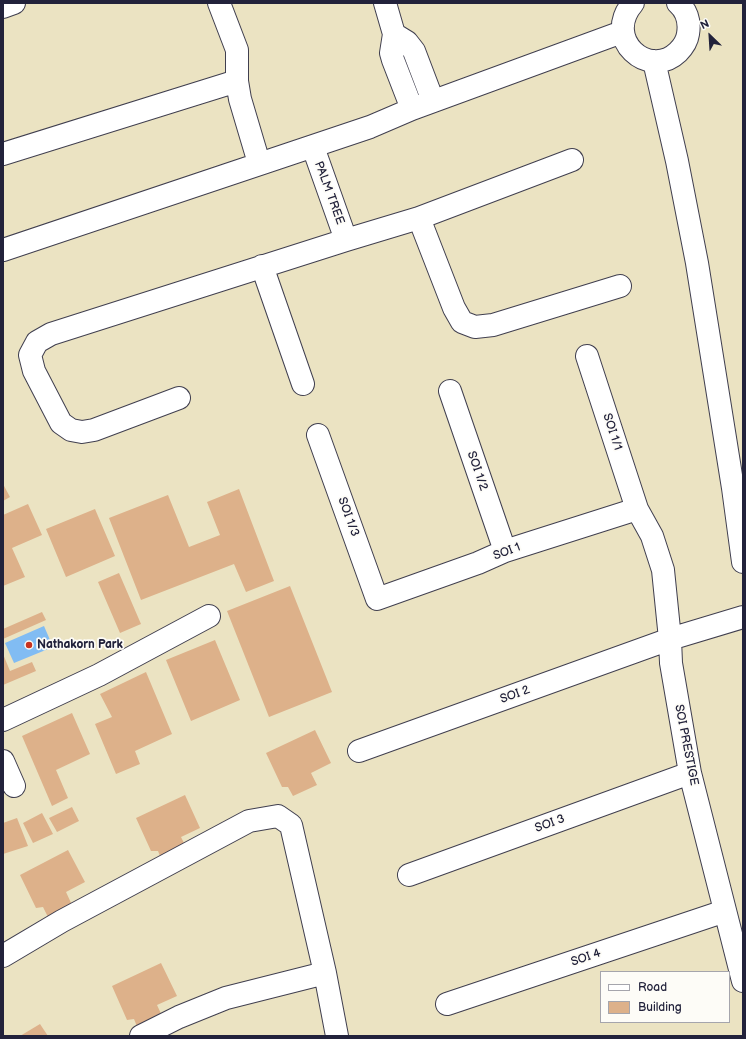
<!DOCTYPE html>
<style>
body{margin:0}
#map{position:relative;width:746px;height:1039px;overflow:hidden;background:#ebe3c2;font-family:"Balsamiq Sans",sans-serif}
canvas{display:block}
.frame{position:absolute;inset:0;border:4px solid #22223b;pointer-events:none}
.legend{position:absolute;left:600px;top:971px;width:130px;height:52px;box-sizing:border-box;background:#fdfcf7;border:1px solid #a5a5ac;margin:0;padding:5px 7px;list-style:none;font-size:12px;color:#22223b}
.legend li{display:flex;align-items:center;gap:8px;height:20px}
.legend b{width:20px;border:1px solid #a5a5ac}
.north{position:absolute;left:690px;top:16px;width:40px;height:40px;-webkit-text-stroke:3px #fdfcf7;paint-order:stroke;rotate:335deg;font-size:11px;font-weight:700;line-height:16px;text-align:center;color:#22223b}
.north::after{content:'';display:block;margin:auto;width:14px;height:18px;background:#22223b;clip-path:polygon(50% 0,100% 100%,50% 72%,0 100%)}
</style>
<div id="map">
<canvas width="746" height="1039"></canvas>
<div class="frame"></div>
<ul class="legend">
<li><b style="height:5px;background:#fff"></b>Road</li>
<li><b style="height:11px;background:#ddb18a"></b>Building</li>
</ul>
<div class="north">N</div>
</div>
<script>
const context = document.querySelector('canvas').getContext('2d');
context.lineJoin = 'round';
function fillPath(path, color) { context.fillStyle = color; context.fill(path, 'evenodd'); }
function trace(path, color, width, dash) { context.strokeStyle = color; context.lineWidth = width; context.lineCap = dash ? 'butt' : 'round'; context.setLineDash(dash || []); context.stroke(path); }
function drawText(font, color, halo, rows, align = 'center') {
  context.font = font + ' "Balsamiq Sans",sans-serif'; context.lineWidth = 3.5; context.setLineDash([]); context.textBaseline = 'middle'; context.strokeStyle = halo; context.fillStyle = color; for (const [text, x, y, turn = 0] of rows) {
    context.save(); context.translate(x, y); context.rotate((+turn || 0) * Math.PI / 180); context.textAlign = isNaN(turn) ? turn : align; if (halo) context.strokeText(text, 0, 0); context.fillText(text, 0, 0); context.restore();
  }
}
fillPath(new Path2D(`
 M 44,626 L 53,647 L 14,663 L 5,643 Z`), '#81bcf3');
fillPath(new Path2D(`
 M 3,484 L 10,497 L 3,501 Z
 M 239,489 L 274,581 L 246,592 L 234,564 L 141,600 L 109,518 L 168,495 L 189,547 L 220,535 L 207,502 Z
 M 28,504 L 42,535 L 12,548 L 25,577 L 3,586 L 3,515 Z
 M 95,509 L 115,556 L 66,577 L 46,529 Z
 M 119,573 L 141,624 L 120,633 L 98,582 Z
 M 290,586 L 332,692 L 269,717 L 227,611 Z
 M 42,612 L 46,620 L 3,639 L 3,629 Z
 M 215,640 L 240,700 L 191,721 L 166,660 Z
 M 3,654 L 10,671 L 32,662 L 36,671 L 3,685 Z
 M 146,672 L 172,734 L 135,751 L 140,764 L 116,774 L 95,724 L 112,717 L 100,694 Z
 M 72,713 L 90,754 L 56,770 L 68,798 L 52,806 L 22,736 Z
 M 315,730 L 331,763 L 311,773 L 317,785 L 293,796 L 288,787 L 282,787 L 266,753 Z
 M 185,795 L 200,828 L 181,837 L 187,849 L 162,861 L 158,851 L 151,851 L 136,818 Z
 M 72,807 L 79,821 L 57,832 L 49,818 Z
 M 42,813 L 53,834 L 33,843 L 23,823 Z
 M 17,818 L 28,846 L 3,854 L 3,823 Z
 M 68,850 L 85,882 L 66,892 L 72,905 L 48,917 L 43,907 L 36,908 L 20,875 Z
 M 161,963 L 177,996 L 157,1005 L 163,1018 L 138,1029 L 134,1019 L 127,1020 L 112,986 Z
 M 40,1024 L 48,1036 L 20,1036 Z`), '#ddb18a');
const street = new Path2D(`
 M 219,3 L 237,50 L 237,81 L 240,99 L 259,163
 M 385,3 L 394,34 L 391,53 L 393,60 L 412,109
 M 633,3 C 602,39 649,80 678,52 C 683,47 687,41 688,34 C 690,22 687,11 678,3
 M 3,7 L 14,3
 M 394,34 L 407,42 L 414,51 L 433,101
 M 654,61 L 677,161 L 697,263 L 733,488 L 743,562
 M 313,147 L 346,240
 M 3,154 L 237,81
 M 419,218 L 454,308 L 462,322 L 475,327 L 493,325 L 620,286
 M 3,250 L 370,127 L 412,109 L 622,32
 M 262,266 L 303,384
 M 587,356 L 637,509 L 652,536 L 663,570 L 670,639 L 671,663 L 690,773 L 743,981
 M 450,391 L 505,551
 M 179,398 L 94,430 L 82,432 L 71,430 L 61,423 L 34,371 L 30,355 L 37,342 L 51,334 L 346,240 L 419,218 L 572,160
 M 318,435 L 377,599 L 478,563 L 505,551 L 637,509
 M 3,720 L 99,675 L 209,616
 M 359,751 L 670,639 L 743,617
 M 3,761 L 14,786
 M 409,875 L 690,773
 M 3,956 L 62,921 L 249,821 L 278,816 L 291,825 L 325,973 L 337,1036
 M 447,1004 L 725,911
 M 141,1036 L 179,1017 L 226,998 L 325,973`);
trace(street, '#403f4f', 24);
trace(street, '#fff', 22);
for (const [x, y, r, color] of [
 [29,645,4,"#c8321e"]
]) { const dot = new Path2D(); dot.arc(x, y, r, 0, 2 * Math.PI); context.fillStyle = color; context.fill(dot); trace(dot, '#fdfcf7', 1.5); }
drawText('12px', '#22223b', '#fdfcf7', [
 ["PALM TREE",329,193,70],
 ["SOI 1/1",612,432,72],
 ["SOI 1/2",477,471,71],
 ["SOI 1/3",348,517,70],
 ["SOI 1",507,552,-21],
 ["SOI 2",515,695,-20],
 ["SOI PRESTIGE",686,745,79],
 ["SOI 3",550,824,-20],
 ["SOI 4",586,958,-19]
]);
drawText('bold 12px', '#22223b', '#fdfcf7', [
 ["Nathakorn Park",37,645]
], 'left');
</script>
